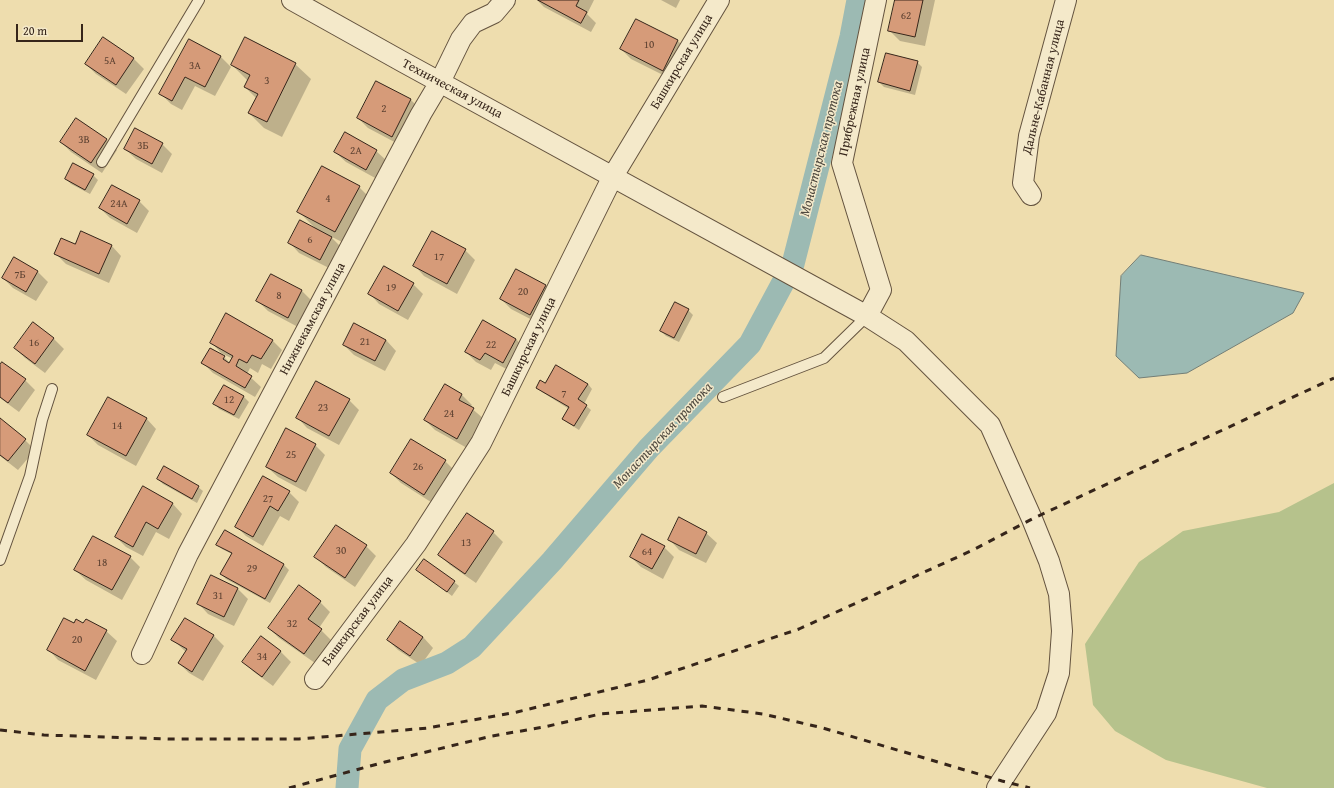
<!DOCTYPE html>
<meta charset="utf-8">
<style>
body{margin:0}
#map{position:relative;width:1334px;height:788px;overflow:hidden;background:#eeddae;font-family:"Gentium Book Plus",serif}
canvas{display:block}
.scale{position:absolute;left:16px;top:24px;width:67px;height:18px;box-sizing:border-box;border:2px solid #36251a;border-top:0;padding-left:5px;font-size:12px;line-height:14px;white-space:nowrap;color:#36251a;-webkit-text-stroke:3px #f4e9ca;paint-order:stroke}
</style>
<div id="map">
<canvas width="1334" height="788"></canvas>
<div class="scale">20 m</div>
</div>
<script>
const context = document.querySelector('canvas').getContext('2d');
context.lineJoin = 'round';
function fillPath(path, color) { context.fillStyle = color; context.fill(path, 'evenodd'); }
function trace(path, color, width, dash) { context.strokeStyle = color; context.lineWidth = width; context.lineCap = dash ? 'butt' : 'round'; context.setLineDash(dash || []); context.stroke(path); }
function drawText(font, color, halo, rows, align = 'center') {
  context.font = font + ' "Gentium Book Plus",serif'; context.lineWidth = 3; context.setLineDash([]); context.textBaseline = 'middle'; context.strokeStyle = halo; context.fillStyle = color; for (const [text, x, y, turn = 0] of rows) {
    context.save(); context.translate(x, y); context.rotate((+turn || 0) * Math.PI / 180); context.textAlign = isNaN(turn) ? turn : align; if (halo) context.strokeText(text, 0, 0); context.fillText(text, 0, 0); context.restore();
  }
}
fillPath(new Path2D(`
 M 1334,483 L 1334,788 L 1267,788 L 1166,760 L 1115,731 L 1093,705 L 1085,644 L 1139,562 L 1183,531 L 1279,512 Z`), '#b6c28c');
const water = new Path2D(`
 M 1141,255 L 1304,293 L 1293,313 L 1187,373 L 1139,378 L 1116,356 L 1121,276 Z`);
fillPath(water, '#9cbab3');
trace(water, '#737e76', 1);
fillPath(new Path2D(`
 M 537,0 L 594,0 L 587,14 L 596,23 L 591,32 L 544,7 Z
 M 661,0 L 680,0 L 676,8 Z
 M 896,0 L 935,0 L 925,46 L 900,41 L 890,31 Z
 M 636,20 L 678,41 L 688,51 L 673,80 L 631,59 L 621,49 Z
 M 103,38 L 134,59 L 144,69 L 126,94 L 96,74 L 86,64 Z
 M 189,40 L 221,57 L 231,67 L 215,96 L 195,86 L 182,110 L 171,104 L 161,94 Z
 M 917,62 L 922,67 L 915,95 L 884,87 L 879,82 Z
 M 295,64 L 311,79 L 282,137 L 264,128 L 249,113 L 256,98 L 245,87 L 248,81 L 232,65 Z
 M 377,82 L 411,100 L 421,110 L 402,146 L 368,128 L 358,118 Z
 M 76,119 L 107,140 L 117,150 L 102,173 L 71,152 L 61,142 Z
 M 346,134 L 376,151 L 387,161 L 377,179 L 346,162 L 335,152 Z
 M 162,144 L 172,154 L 162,173 L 136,159 L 125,149 Z
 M 93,175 L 98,180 L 90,194 L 71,184 L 66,179 Z
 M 359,187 L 374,202 L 350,246 L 330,236 L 342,248 L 331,269 L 299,253 L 289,242 L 316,229 L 298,211 Z
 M 139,201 L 149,211 L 137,233 L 110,218 L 100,208 Z
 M 111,245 L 121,256 L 109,283 L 66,264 L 56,254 L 75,246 Z
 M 465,250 L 475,260 L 457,294 L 424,276 L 414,265 Z
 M 14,259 L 38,272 L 48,282 L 36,301 L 13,288 L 3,278 Z
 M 271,275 L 302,291 L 312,301 L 298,327 L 268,311 L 258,301 Z
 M 413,284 L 423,294 L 408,320 L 379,304 L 369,293 Z
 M 546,286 L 556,296 L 540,324 L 511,309 L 501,299 Z
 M 688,310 L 693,315 L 679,342 L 666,336 L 661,331 Z
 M 34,323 L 54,339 L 64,349 L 45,373 L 25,358 L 15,348 Z
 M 516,339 L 526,350 L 514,373 L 495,363 L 491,370 L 476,362 L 466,352 Z
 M 272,340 L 282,350 L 271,369 L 262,364 L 258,373 L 250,368 L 247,374 L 261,387 L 255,397 L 213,373 L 203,363 L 224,357 L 230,363 L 233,359 L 221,353 L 211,342 Z
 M 386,340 L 396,351 L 385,371 L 354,355 L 344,345 Z
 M 0,367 L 25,380 L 35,390 L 19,412 L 0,398 Z
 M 545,384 L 588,384 L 592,389 L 584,404 L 591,410 L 579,430 L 568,423 L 563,419 L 569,409 L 542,392 L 537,387 Z
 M 445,385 L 462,395 L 472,405 L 470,407 L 484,419 L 467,448 L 435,430 L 425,420 Z
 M 224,386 L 244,397 L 249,402 L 239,419 L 219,409 L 215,404 Z
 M 349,400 L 359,410 L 339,445 L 307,428 L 297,417 Z
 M 146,418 L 156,429 L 136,466 L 98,445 L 88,435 Z
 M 0,420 L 25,440 L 35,450 L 18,470 L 0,456 Z
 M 315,445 L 325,455 L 306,492 L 278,477 L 267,467 Z
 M 445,461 L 455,471 L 434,504 L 401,483 L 391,473 Z
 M 158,479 L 198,487 L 203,491 L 197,503 L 163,484 Z
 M 289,492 L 299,502 L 289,521 L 280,516 L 263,546 L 246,536 L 236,526 Z
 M 172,503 L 182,514 L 169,539 L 156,532 L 143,556 L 126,547 L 116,537 Z
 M 226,532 L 284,565 L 289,570 L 270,603 L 226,579 L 221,574 L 232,554 L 222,549 L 218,544 Z
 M 493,532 L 503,542 L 476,583 L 450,565 L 440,555 Z
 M 706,533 L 717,543 L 706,563 L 679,550 L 669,539 Z
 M 366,546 L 376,556 L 355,587 L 326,567 L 316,557 Z
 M 664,547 L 674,557 L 663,579 L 641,567 L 631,557 Z
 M 130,557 L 140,567 L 122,600 L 86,580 L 75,570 Z
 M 418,570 L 454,582 L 459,586 L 452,596 Z
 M 212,576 L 238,589 L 248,599 L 234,626 L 208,614 L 198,603 Z
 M 320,602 L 330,612 L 319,628 L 331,640 L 315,663 L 279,638 L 269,628 Z
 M 185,619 L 214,636 L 224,646 L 203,681 L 189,673 L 179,663 L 186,652 L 173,640 Z
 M 86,620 L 106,631 L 117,641 L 96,680 L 58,660 L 48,649 L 74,624 L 84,625 Z
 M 423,637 L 433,648 L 421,665 L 398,650 L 388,640 Z
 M 261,638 L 281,652 L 291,662 L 273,686 L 254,672 L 244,662 Z`), '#0003');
trace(new Path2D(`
 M 347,788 L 350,749 L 377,700 L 403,680 L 447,663 L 472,647 L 552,561 L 649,448 L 750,344 L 793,264 L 851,37 L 858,0`), '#9cbab3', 23);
const building = new Path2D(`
 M 538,0 L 579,0 L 576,6 L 587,12 L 581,23 Z
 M 895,0 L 923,0 L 915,37 L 888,31 Z
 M 636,19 L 678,40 L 663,71 L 620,49 Z
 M 103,37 L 134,58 L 116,85 L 85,64 Z
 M 245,37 L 296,63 L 267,122 L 248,113 L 258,94 L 244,87 L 250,75 L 231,65 Z
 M 189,39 L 221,56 L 205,87 L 185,77 L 172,101 L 159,94 Z
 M 886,53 L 918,61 L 910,91 L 878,82 Z
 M 376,81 L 411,99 L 392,137 L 357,118 Z
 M 76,118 L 107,139 L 91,163 L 60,142 Z
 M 135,128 L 163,143 L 152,164 L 124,149 Z
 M 345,132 L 377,150 L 366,170 L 334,152 Z
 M 73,163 L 94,174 L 85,190 L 65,179 Z
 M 322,166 L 360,186 L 335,232 L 297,212 Z
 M 112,185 L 140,200 L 127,224 L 99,208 Z
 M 300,220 L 332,237 L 320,260 L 288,243 Z
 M 81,231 L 112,245 L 99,274 L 54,254 L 61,238 L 75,244 Z
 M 432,231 L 466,249 L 447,284 L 413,266 Z
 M 14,257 L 38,271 L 26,292 L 2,278 Z
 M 384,266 L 414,283 L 398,311 L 368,294 Z
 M 516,269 L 546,285 L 530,315 L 500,299 Z
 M 271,274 L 302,290 L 288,318 L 256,301 Z
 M 675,302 L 689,309 L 674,338 L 660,331 Z
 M 226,313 L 273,340 L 261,359 L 252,355 L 247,363 L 239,359 L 236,366 L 252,376 L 245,388 L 201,363 L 210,348 L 225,356 L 223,359 L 229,363 L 233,356 L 210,343 Z
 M 483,320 L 516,339 L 503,363 L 485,353 L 480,360 L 465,352 Z
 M 33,322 L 54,338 L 35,364 L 14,348 Z
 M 354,323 L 386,340 L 375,361 L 343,345 Z
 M 2,362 L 26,379 L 8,403 L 0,397 L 0,365 Z
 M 556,365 L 588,384 L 578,399 L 587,405 L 574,426 L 562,419 L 569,407 L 536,388 L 540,380 L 545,383 Z
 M 316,381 L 350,399 L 329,436 L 296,418 Z
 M 445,384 L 462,394 L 459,400 L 474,408 L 457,439 L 424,420 Z
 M 224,385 L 244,396 L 234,415 L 213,404 Z
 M 108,397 L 147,418 L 126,456 L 87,435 Z
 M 0,418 L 26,439 L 8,461 L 0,455 Z
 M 286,428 L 316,444 L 296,482 L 266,467 Z
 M 411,439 L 446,460 L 424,495 L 390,473 Z
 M 164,466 L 199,486 L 192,499 L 157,479 Z
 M 263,476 L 290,491 L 278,511 L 270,506 L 253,537 L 235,527 Z
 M 143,486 L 173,503 L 158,529 L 146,522 L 133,547 L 115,537 Z
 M 467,513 L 494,531 L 465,574 L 438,555 Z
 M 679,517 L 707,532 L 696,554 L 668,540 Z
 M 336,525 L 367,545 L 345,578 L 314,557 Z
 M 225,530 L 284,564 L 265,599 L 220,574 L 232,553 L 216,545 Z
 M 642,534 L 665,546 L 652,569 L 630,557 Z
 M 93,536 L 131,556 L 112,590 L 74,570 Z
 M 424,559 L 455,581 L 447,592 L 416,570 Z
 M 211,575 L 238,588 L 224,617 L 197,604 Z
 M 299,585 L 321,601 L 308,619 L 322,629 L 304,654 L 268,628 Z
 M 64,618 L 74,623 L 76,619 L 83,623 L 86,619 L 107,630 L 85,671 L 47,650 Z
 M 185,618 L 214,635 L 192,672 L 178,663 L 187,649 L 171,640 Z
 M 400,621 L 423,637 L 410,656 L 387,640 Z
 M 261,636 L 281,651 L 262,677 L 242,662 Z`);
fillPath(building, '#d69b79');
trace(building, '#36251a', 1);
const lane = new Path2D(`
 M 102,162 L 199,0
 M 723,397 L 824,358 L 867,316
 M 0,560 L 30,476 L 42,420 L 52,389`);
const street = new Path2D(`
 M 292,0 L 403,62 L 867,316 L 906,341 L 990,425 L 1032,519 L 1049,561 L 1059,594 L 1062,631 L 1059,673 L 1046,713 L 997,788
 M 1031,195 L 1023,183 L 1029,136 L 1066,0
 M 867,316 L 881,290 L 842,163 L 876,0
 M 142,654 L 188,554 L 421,114 L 440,82 L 461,39 L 473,23 L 494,13 L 505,0
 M 315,679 L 416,544 L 481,443 L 613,176 L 719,0`);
trace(lane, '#64533f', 12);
trace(street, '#64533f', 22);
trace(lane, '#f4e9ca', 10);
trace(street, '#f4e9ca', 20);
trace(new Path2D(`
 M 0,730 L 44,735 L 168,739 L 299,739 L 428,728 L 517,712 L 648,680 L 799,629 L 973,550 L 1032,519 L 1334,378
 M 289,788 L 385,762 L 492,736 L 544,727 L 600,714 L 702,706 L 763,714 L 823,728 L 1002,781 L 1030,788`), '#36251a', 3, [7, 7]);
drawText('11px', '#5e4232', null, [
 ["62",906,16],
 ["10",649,45],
 ["5А",110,61],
 ["3А",195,66],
 ["3",267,81],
 ["2",384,109],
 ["3В",84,140],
 ["3Б",143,146],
 ["2А",356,151],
 ["4",328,199],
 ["24А",119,204],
 ["6",310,240],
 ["17",439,257],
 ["7Б",20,275],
 ["19",391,288],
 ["20",523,292],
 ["8",279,296],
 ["21",365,342],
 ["16",34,343],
 ["22",491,345],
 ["7",564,394],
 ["12",229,400],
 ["23",323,408],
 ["24",449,414],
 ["14",117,426],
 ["25",291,455],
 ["26",418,467],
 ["27",268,499],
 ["13",466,543],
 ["30",341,551],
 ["64",647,552],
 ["18",102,563],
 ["29",252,569],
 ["31",218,596],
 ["32",292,624],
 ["20",77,640],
 ["34",262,657]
]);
drawText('13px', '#36251a', '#f4e9ca', [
 ["Башкирская улица",682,62,-59],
 ["Дальне-Кабанная улица",1044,87,-76],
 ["Техническая улица",452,89,28],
 ["Прибрежная улица",855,102,-78],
 ["Нижнекамская улица",313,319,-62],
 ["Башкирская улица",529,347,-64],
 ["Башкирская улица",358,621,-53]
]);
drawText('italic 14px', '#504a40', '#f4e9ca', [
 ["Монастырская протока",822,149,-76],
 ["Монастырская протока",663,436,-47]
]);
</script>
